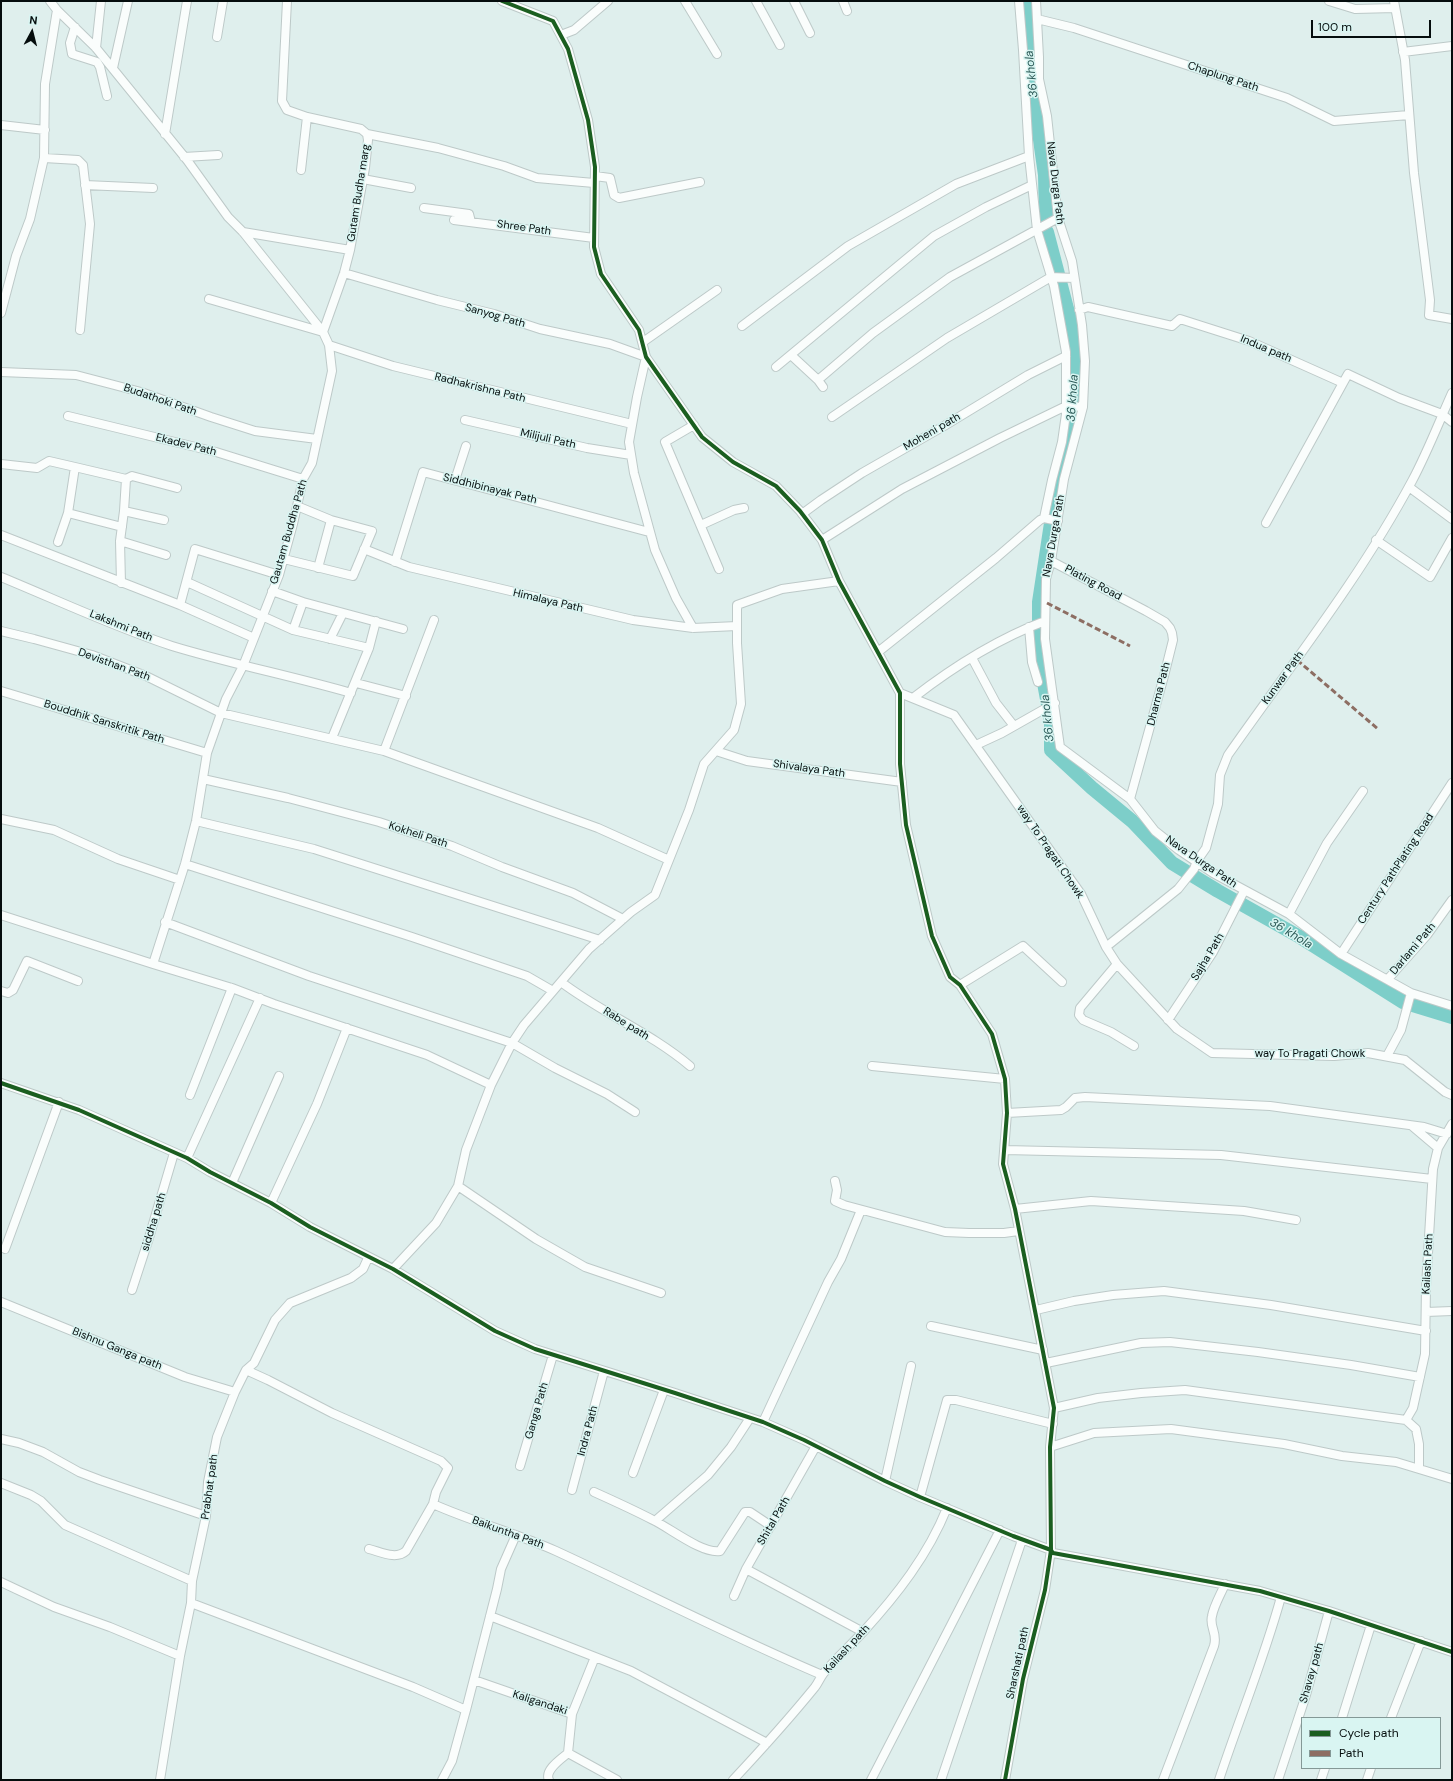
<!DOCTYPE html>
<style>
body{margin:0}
#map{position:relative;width:1453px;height:1781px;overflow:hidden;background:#dfefed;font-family:"DM Sans",sans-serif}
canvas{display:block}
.frame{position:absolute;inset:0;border:2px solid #050d0d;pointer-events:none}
.legend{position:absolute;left:1301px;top:1717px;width:140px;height:52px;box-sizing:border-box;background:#d9f5f2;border:1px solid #849896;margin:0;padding:5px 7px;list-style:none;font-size:12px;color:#050d0d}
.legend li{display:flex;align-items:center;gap:8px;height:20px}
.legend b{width:20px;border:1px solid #849896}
.north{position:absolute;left:12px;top:12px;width:40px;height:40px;-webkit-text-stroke:3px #d9f5f2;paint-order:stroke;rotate:7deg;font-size:11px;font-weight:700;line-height:16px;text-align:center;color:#050d0d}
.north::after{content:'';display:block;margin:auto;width:14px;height:18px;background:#050d0d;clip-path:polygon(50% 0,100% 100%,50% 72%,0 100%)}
.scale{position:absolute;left:1311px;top:20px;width:120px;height:18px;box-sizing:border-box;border:2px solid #050d0d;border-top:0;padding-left:5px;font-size:12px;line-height:14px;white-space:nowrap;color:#050d0d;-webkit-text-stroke:3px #d9f5f2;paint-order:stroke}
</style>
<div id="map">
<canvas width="1453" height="1781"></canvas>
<div class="frame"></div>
<ul class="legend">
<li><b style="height:5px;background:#1b5e20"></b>Cycle path</li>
<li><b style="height:5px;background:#8d6e63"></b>Path</li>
</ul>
<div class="north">N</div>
<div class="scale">100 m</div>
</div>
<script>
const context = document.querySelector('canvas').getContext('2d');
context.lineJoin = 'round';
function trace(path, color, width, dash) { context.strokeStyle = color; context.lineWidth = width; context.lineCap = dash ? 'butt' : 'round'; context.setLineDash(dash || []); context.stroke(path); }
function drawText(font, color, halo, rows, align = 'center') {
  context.font = font + ' "DM Sans",sans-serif'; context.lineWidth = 3; context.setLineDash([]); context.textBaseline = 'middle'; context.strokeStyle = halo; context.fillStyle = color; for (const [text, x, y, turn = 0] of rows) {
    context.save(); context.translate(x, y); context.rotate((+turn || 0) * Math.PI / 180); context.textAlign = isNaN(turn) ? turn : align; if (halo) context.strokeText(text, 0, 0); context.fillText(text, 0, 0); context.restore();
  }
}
trace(new Path2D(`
 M 1027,1 L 1029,63 L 1045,175 L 1046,217
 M 1047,232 L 1070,320 L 1075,364 L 1073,419 L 1058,477 L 1039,602 L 1039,656 L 1051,721 L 1051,750 L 1092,788 L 1132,821 L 1172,863 L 1218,891 L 1300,937 L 1403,1002 L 1452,1017`), '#7dcec9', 14);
const minor = new Path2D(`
 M 502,1 L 553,21 L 568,49 L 588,120 L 595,167 L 594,247 L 601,274 L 639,330 L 646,357 L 702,437 L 733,462 L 776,486 L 800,511 L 822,540 L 839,581 L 900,693 L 900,764 L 906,825 L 932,936 L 950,977 L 960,985 L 992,1034 L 1005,1079 L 1007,1113 L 1003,1164 L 1015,1209 L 1054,1408 L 1050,1447 L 1051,1550 L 1045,1590 L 1023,1679 L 1005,1780
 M 685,1 L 717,54
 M 756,1 L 780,45
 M 794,1 L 810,33
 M 843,1 L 847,11
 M 1019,1 L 1023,50 L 1029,156 L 1037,230 L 1054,286 L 1066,352 L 1066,414 L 1062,442 L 1052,480 L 1044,518
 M 1036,1 L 1039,57 L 1039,79 L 1047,116 L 1058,218 L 1072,261 L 1082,325 L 1085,361 L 1083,407 L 1064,479 L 1051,561 L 1046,579 L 1045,639 L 1060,747 L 1130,799 L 1155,831 L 1179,850 L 1213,873 L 1289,914 L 1341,954 L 1411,993 L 1452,1006
 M 1329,1 L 1355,9 L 1395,8
 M 1394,1 L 1405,60 L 1414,173 L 1430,300 L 1429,315 L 1452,319
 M 57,10 L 96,48 L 187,160 L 228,217 L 243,232 L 323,332
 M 1037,19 L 1074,28 L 1287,98 L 1334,121 L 1409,115
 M 75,27 L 70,43 L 72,54 L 97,62 L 100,67 L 107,96
 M 561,35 L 574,30 L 608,1
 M 217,37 L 223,1
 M 96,48 L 101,1
 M 1403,52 L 1452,46
 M 113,68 L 128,1
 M 1,125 L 45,130
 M 165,134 L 187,1
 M 367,134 L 438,148 L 504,166 L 537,178 L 594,183
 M 184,157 L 218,155
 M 44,158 L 78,160 L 83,165 L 90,224 L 80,330
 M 301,170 L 307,117
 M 595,176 L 610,178 L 614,195 L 619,198 L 700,182
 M 363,179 L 411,188
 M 85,185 L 153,188
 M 424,208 L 469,214 L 471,222
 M 454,220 L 594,238
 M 243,232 L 350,250
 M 344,273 L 437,300 L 494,314 L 540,329 L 610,344 L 646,357 L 637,397 L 629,442 L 634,473 L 655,550 L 676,598 L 693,628
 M 209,299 L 323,332
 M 1079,310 L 1088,307 L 1172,326 L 1180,319 L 1249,341 L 1343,383 L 1348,374 L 1399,398 L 1442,414 L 1452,422
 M 1,313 L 16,256 L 30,219 L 44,158 L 45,84 L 57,10 L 50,1
 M 742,326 L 848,246 L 956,184 L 1029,156
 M 643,342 L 717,290
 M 329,345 L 393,366 L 632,424
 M 791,355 L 818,380 L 823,387
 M 776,367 L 934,236 L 986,207 L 1032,185
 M 1,372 L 76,375 L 141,392 L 211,417 L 255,431 L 317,439
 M 818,380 L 873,333 L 950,277 L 1058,218
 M 68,416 L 216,452 L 303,479
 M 832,417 L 947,338 L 1051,277 L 1074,278
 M 465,420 L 587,448 L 631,455
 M 694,425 L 665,442 L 719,569
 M 1,464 L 37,468 L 49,461 L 75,467 L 68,513 L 58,542
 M 75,467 L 126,479 L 132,476 L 177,488
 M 455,480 L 466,446
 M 1409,487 L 1452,519
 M 124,511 L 164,520
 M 68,513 L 122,527
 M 802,514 L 821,500 L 862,473 L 944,426 L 1028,375 L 1066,356
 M 1266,523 L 1343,383
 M 701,525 L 734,510 L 744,508
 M 1,535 L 180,605 L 254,638
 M 822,540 L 902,489 L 1000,438 L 1066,406 L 1083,407
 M 1376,540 L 1430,577 L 1452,538
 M 120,541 L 166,555
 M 364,549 L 409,567 L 633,620 L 693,628 L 737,626
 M 284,559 L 353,576 L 372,531 L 331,520 L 297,506
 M 1051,561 L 1146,611 L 1165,622 L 1170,628 L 1172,633 L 1173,640 L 1164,676 L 1130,799
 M 395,562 L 423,472 L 649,532
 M 318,568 L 331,520
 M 1,577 C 57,600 114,627 172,646 C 231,664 292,676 351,693
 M 187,582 L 293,630 L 369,648
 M 121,583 L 120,541 L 124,511 L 126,479
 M 272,591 L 303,602 L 403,629
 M 180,605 L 195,549 L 279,575
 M 1029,627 L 1032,662 L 1038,682
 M 293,630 L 303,602
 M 1,631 L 34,639 L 92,655 L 146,676 L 221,713 L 384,751 L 598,828 L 669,860
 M 330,639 L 343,613
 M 878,652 L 996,558 L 1040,520 L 1044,518 L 1058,521
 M 972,658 L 996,703 L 1014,726
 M 356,683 L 406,696
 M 1,691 L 207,753
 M 900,693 L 954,715 L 1081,894 L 1106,947 L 1117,964 L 1177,1029 L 1212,1053 L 1334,1056 L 1368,1053 L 1405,1060 L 1445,1092 L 1452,1095
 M 913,698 C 953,667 997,639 1045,621
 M 332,738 L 369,648 L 376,621
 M 976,745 L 1002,733 L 1055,703
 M 384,751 L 434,620
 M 716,751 L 747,761 L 902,782
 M 203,779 L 288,798 L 379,822 L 452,846 L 502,867 L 573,893 L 623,919
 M 1,819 L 54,830 L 118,859 L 180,880
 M 196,821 L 314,849 L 600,940
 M 185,864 L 412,937 L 527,976 L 553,991
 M 1289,914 L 1327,843 L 1363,791
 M 1,915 L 153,964 L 232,988 L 274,1004 L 427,1055 L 491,1085
 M 165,922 L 309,976 L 512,1043 L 555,1068 L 607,1094 L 635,1112
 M 1106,947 L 1178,889 L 1194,869 L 1197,861 L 1206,848 L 1218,804 L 1220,775 L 1228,755 C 1291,665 1360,578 1412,481 C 1427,453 1439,422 1452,393
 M 1341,954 L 1452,783
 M 153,964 L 185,864 L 196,821 L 207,753 L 226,699 L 243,666 L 279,575 L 293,524 L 303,479 L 312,463 L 332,371 L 329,345 L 323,332 L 344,273 L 350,250 L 365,168 L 368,140 L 367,134 L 361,129 L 307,117 L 287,110 L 282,101 L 287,1
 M 1117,964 L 1080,1008 L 1079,1015 L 1083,1020 L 1111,1032 L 1134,1046
 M 1388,979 L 1427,935 L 1452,900
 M 561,982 C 602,1013 651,1033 690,1066
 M 960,985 L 1023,946 L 1062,982
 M 1,991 L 8,993 L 13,990 L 27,961 L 78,981
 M 1168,1020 L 1213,952 L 1244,891
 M 1387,1056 L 1401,1030 L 1411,993
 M 872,1066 L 1005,1079
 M 1,1083 L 79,1110 L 187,1158 L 210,1172 L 271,1203 L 310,1227 L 393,1269 L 495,1331 L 535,1349 L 675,1393 L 763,1422 L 804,1440 L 885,1481 L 920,1497 L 1013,1536 L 1051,1550 L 1053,1553 L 1260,1591 L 1329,1611 L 1452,1652
 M 190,1095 L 232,988
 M 1007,1113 L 1061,1110 L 1066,1107 L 1075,1098 L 1085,1097 L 1270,1106 L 1424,1127 L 1447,1134
 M 1412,1126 L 1438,1148
 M 1005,1150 L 1221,1155 L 1432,1179
 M 187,1158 L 260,998
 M 835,1181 L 837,1190 L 835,1201 L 844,1205 L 945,1232 L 969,1233 L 1004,1233 L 1018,1231
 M 232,1183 L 279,1076
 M 458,1186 L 536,1239 L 585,1267 L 661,1293
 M 271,1203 L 317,1104 L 347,1028
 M 1015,1209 L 1091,1201 L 1244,1211 L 1296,1220
 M 5,1249 L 59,1102
 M 393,1269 L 436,1223 L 458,1186 L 466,1150 L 491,1085 L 512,1043 L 524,1025 L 589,949 L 631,912 L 655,895 L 689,810 L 704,764 L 734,730 L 741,704 L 737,643 L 737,605 L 782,589 L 839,581
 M 132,1290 L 148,1241 L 174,1153
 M 1,1302 L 185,1377 L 235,1392
 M 1036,1310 L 1074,1301 L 1113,1295 L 1164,1291 L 1271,1305 L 1426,1331
 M 1426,1312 L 1452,1311
 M 931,1326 L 1043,1350
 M 1046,1363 L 1141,1343 L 1170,1342 L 1258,1352 L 1351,1365 L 1420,1377
 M 246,1370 L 268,1380 L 332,1413 L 441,1461 L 448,1468 L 436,1492 L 433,1504 C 473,1522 516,1533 556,1551 C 645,1592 732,1637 822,1675
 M 1054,1408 L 1098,1398 L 1141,1393 L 1185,1390 L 1406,1420 L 1416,1429 L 1419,1444 L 1419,1468
 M 1406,1420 L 1413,1408 L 1425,1354 L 1426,1287 L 1433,1169 L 1438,1148 L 1452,1124
 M 763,1422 L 828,1282 L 841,1259 L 861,1210
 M 1,1439 L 19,1443 L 43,1452 L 79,1472 L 100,1480 L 206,1516
 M 1050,1447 L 1094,1433 L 1171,1429 L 1284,1444 L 1342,1456 L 1396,1462 L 1452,1479
 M 520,1466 L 553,1355
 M 633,1473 L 664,1390
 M 885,1481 L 911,1366
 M 1,1483 L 31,1495 L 41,1501 L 65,1525 L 192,1581
 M 572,1490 L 604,1371
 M 594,1492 C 614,1501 634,1510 653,1520 C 670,1528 702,1554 720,1551 L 745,1512 L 750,1512 L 771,1526
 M 920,1497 L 947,1400 L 956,1400 L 1053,1424
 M 655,1521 L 708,1475 L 731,1447 L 750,1418
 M 369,1549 C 381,1552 396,1560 406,1551 L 433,1504
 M 746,1569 L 863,1632
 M 1,1582 L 54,1607 L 110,1627 L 180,1656
 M 734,1596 L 746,1569 L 816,1446
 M 191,1603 L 413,1687 L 466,1710
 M 490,1616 L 631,1671 L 767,1743
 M 474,1680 L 572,1714 L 595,1657
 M 572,1714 L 568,1753 L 617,1780
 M 1342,1718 L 1371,1625
 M 1391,1718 L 1421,1641
 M 160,1780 L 180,1656 L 191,1603 L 192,1581 L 206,1516 L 208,1482 L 217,1437 L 235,1392 L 246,1370 L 254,1363 L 275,1320 L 290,1303 L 351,1278 L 363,1269 L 368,1258
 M 442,1780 L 452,1761 L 466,1710 L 497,1589 L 501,1569 L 516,1535
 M 549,1780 C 544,1770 561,1759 568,1753
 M 733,1780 C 761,1750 789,1719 815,1687 C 818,1683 820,1678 823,1674 C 835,1659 850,1646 863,1632 C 897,1595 928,1555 947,1508
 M 871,1780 L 1000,1530
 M 941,1780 L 1022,1540
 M 1163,1780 L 1214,1646 C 1218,1633 1209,1627 1212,1616 C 1214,1605 1221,1594 1225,1584
 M 1219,1780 C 1239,1719 1264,1659 1281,1597
 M 1278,1780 L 1306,1695 L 1329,1611
 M 1321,1780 L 1325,1768
 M 1367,1780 L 1371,1768`);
trace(minor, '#bdc9c8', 10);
trace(minor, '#fafdfc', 8);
trace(new Path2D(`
 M 1047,603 L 1130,646
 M 1297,660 L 1378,729`), '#8d6e63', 3, [6, 3]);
trace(new Path2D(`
 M 502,1 L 553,21 L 568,49 L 588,120 L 595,167 L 594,247 L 601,274 L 639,330 L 646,357 L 702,437 L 733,462 L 776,486 L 800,511 L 822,540 L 839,581 L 900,693 L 900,764 L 906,825 L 932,936 L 950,977 L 960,985 L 992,1034 L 1005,1079 L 1007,1113 L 1003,1164 L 1015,1209 L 1054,1408 L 1050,1447 L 1051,1550 L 1045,1590 L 1023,1679 L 1005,1780
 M 1,1083 L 79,1110 L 187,1158 L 210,1172 L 271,1203 L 310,1227 L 393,1269 L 495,1331 L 535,1349 L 675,1393 L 763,1422 L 804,1440 L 885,1481 L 920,1497 L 1013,1536 L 1051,1550 L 1053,1553 L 1260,1591 L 1329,1611 L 1452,1652`), '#1b5e20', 4);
drawText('11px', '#050d0d', '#d9f5f2', [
 ["Chaplung Path",1223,77,18],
 ["Nava Durga Path",1055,183,83],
 ["Gutam Budha marg",359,193,-81],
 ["Shree Path",524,228,8],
 ["Sanyog Path",495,316,16],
 ["Indua path",1266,349,23],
 ["Radhakrishna Path",480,388,14],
 ["Budathoki Path",160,400,19],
 ["Moheni path",932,432,-30],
 ["Milijuli Path",548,439,13],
 ["Ekadev Path",186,445,14],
 ["Siddhibinayak Path",490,489,14],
 ["Gautam Buddha Path",289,532,-74],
 ["Nava Durga Path",1054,536,-80],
 ["Plating Road",1093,583,28],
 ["Himalaya Path",548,601,13],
 ["Lakshmi Path",121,626,22],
 ["Devisthan Path",114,665,20],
 ["Kunwar Path",1283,678,-54],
 ["Dharma Path",1159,694,-76],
 ["Bouddhik Sanskritik Path",104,722,17],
 ["Shivalaya Path",809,769,8],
 ["Kokheli Path",418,835,18],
 ["way To Pragati Chowk",1050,852,56],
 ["Nava Durga Path",1201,862,34],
 ["Century PathPlating Road",1396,869,-57],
 ["Darlami Path",1413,949,-50],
 ["Sajha Path",1208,957,-59],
 ["Rabe path",626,1024,32],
 ["way To Pragati Chowk",1310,1054],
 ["siddha path",154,1222,-73],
 ["Kailash Path",1428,1264,-87],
 ["Bishnu Ganga path",117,1349,22],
 ["Ganga Path",537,1411,-74],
 ["Indra Path",588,1431,-75],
 ["Prabhat path",210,1487,-82],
 ["Shital Path",774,1521,-60],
 ["Baikuntha Path",508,1533,20],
 ["Kailash path",847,1649,-47],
 ["Sharshati path",1018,1663,-78],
 ["Shavay path",1312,1673,-74],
 ["Kaligandaki",540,1703,18]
]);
drawText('italic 12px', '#295855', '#d9f5f2', [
 ["36 khola",1032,74,-96],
 ["36 khola",1073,398,-86],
 ["36 khola",1048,718,-96],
 ["36 khola",1291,934,31]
]);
</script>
